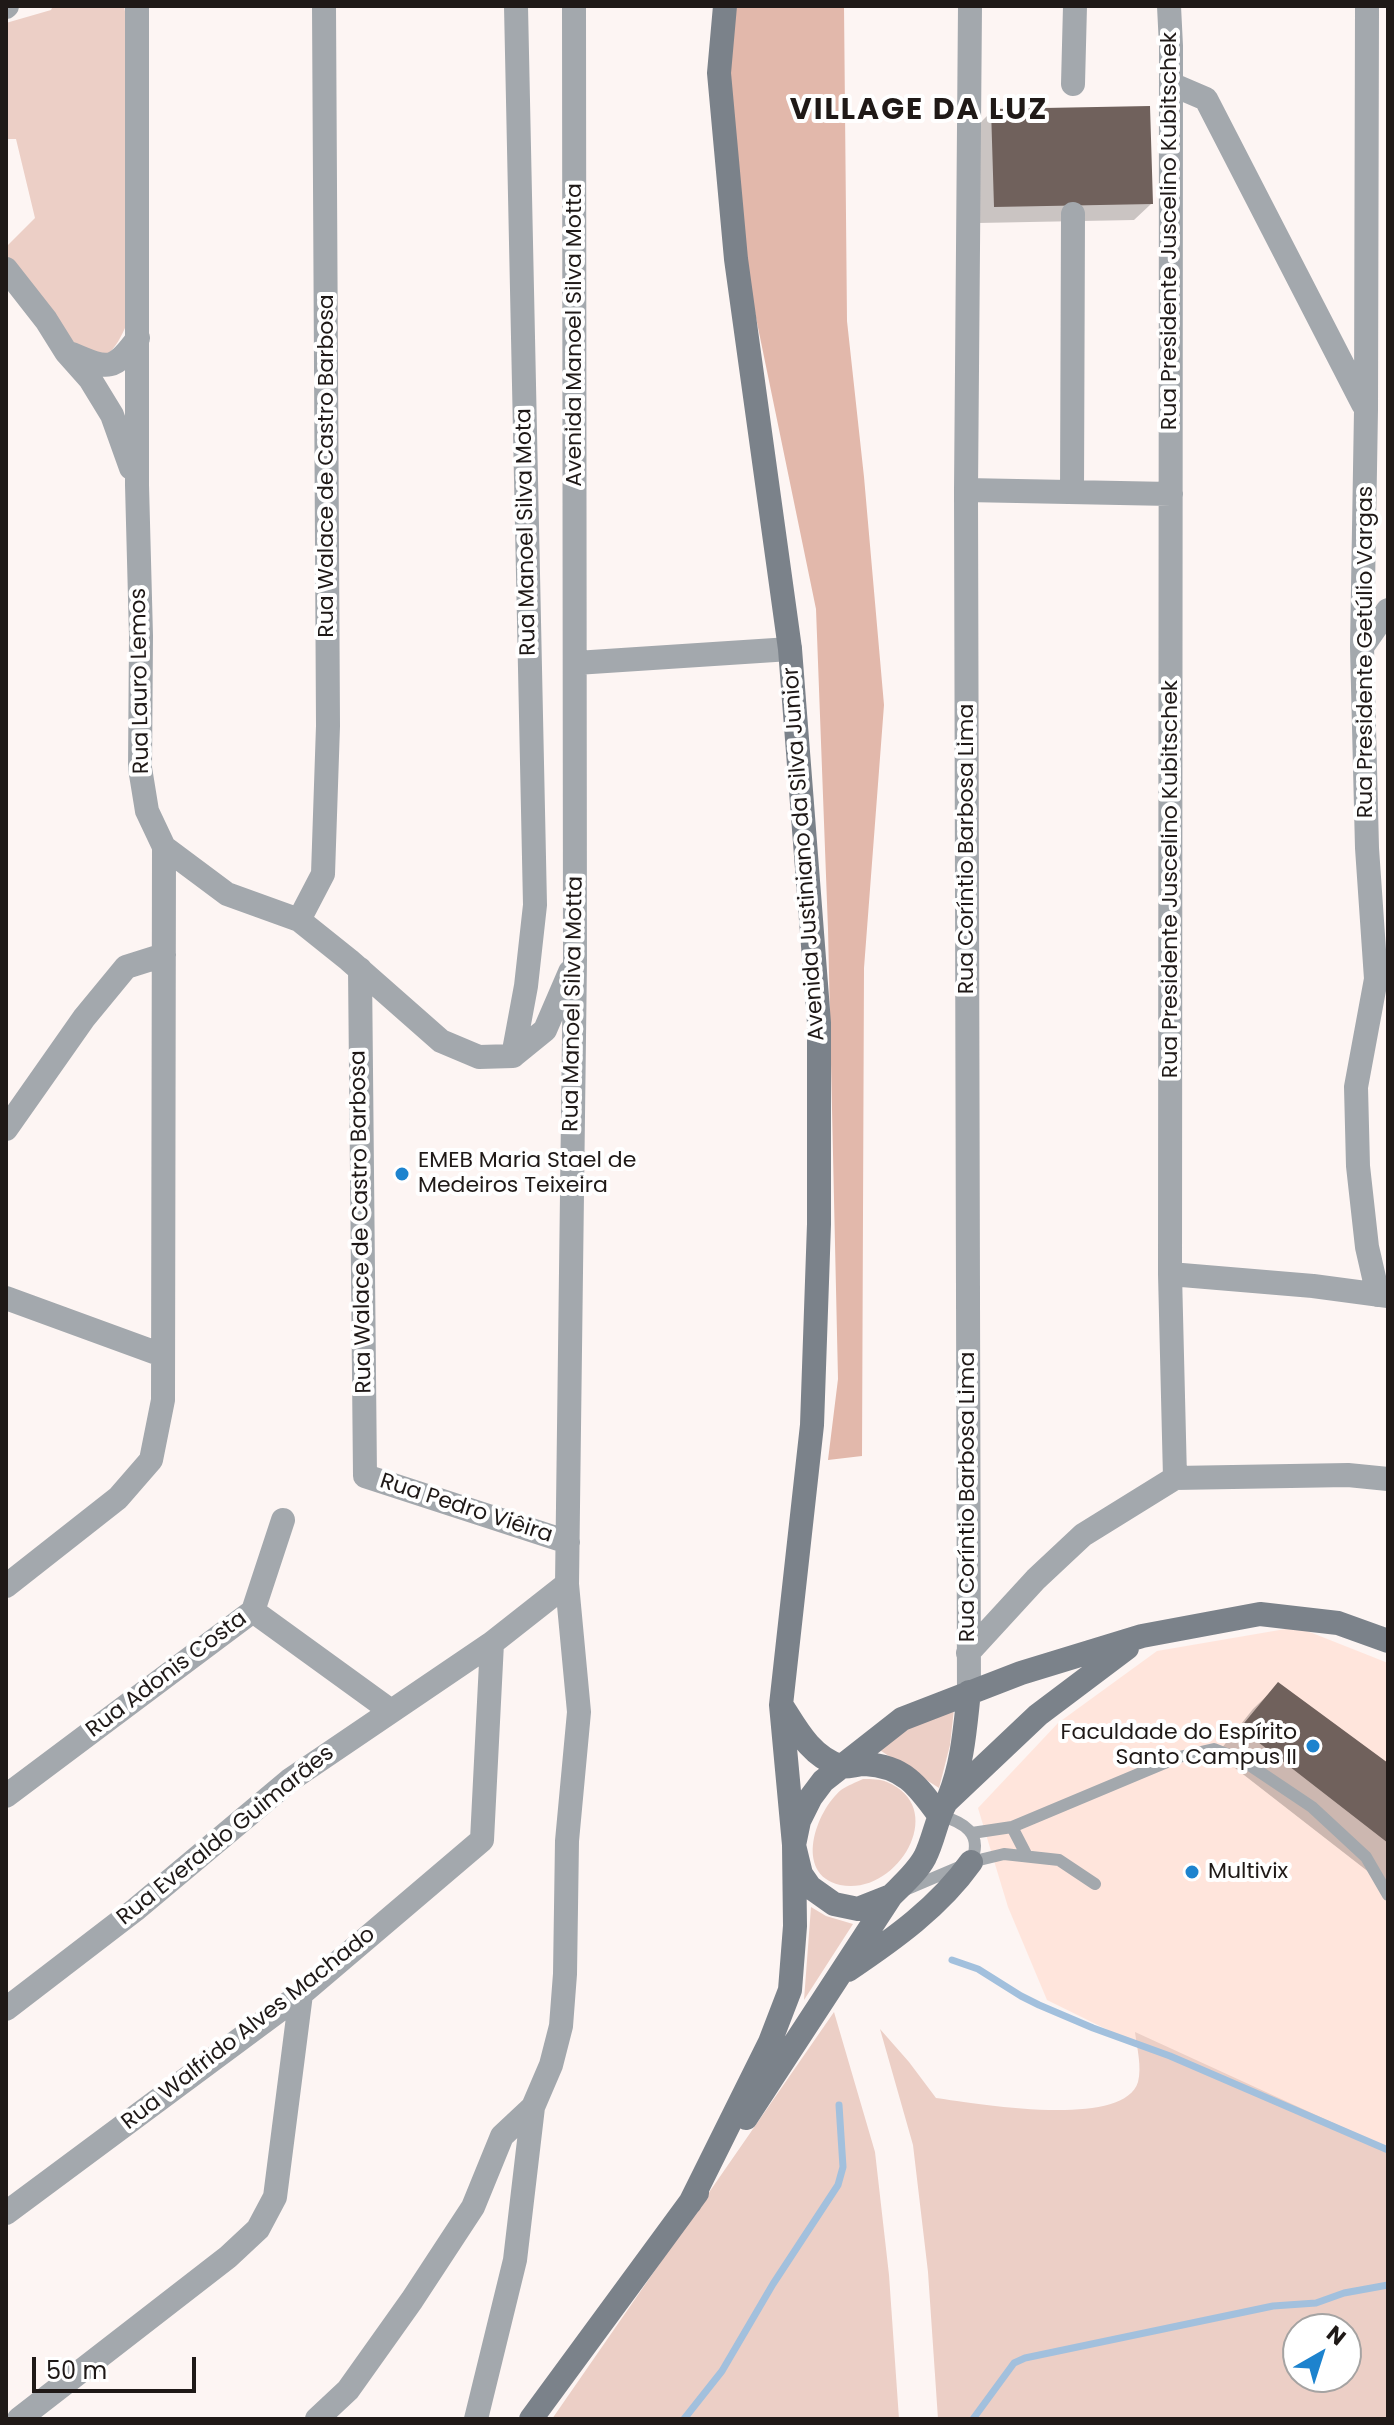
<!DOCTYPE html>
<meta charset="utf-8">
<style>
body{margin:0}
#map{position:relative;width:1394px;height:2425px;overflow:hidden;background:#fdf5f3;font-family:Poppins,sans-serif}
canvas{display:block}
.frame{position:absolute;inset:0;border:8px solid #1f1917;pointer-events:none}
.north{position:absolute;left:1282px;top:2313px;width:80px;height:80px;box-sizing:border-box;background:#fff;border:2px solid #a5a3a2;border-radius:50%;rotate:39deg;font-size:22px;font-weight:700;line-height:32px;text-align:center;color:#1f1917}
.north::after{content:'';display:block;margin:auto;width:28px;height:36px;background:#1d83ce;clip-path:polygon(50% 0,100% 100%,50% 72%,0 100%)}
.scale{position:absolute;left:32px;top:2357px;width:164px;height:36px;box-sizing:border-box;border:4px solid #1f1917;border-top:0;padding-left:10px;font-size:24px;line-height:28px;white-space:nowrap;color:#1f1917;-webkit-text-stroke:6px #fff;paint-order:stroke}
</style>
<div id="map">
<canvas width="1394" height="2425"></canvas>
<div class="frame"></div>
<div class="north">N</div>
<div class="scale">50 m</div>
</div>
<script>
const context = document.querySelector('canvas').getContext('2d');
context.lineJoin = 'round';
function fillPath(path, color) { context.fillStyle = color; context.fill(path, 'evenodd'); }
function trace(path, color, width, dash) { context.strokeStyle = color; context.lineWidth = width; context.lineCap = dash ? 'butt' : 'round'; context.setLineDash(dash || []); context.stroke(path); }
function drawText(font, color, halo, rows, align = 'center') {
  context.font = font + ' Poppins,sans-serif'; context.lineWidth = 8; context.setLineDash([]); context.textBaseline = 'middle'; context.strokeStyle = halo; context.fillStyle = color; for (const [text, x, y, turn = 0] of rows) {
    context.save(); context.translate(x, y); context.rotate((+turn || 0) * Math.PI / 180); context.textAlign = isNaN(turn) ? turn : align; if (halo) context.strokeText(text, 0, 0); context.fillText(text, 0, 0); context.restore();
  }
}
fillPath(new Path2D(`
 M 1297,1627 L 1388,1663 L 1388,2168 L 1047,2000 L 1008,1907 L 978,1808 L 1058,1723 L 1157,1651 Z`), '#ffe5dc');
fillPath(new Path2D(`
 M 53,6 L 124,6 L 128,28 L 125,328 C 119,341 114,350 102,359 L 75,344 L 6,261 L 6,247 L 35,218 L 16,139 L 6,139 L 6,23 L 51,10 Z
 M 954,1709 L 950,1745 L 939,1788 L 878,1749 L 911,1727 Z
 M 863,1779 C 871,1779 880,1779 887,1782 C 950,1808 897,1897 840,1885 C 793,1874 816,1811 841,1790 C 847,1786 856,1782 863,1779 Z
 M 811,1907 L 826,1916 L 853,1924 L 804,2000 Z
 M 834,2012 L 875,2152 L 889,2275 L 899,2419 L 552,2419 Z
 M 880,2029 L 909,2062 L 936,2098 C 973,2103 1123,2130 1138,2082 C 1142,2067 1137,2048 1135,2032 L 1388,2148 L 1388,2419 L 938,2419 L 928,2272 L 913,2145 ZM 1346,2329 L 1346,2377 L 1298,2377 L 1298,2329 Z`), '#eccfc6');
fillPath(new Path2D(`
 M 729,6 L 844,6 L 847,321 L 864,477 L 884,705 L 864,968 L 862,1456 L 828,1460 L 838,1379 L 828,929 L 816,609 L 748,279 L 733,169 Z`), '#e2b8ab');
fillPath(new Path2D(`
 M 992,111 L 1151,204 L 1134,220 L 978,223 L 975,128 Z
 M 1278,1685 L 1388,1766 L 1388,1887 L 1217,1754 L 1253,1709 Z`), '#0003');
trace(new Path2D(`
 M 952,1960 L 978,1969 L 1021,1996 L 1039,2005 L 1093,2028 L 1170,2056 L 1388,2150
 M 684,2419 L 722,2371 L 773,2284 L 838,2185 L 843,2167 L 839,2105
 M 973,2419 L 1014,2363 L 1025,2358 L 1273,2306 L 1316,2303 L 1344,2293 L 1388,2285`), '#a2c0dd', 7);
fillPath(new Path2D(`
 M 1150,106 L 1153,204 L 994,207 L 991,109 Z
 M 1278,1682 L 1388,1763 L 1388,1843 L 1240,1728 Z`), '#70615c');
trace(new Path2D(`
 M 939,1815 C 963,1822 984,1833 971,1862
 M 1012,1827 L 1027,1856
 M 972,1833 L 1012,1827 L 1179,1757 L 1214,1749 L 1242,1760 L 1312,1807 L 1366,1857 L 1388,1895
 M 905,1890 L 971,1862 L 1004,1854 L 1059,1860 L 1095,1884`), '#a3a8ad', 12);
trace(new Path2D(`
 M 1367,6 L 1366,410 L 1362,647 L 1367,848 L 1376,979 L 1356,1087 L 1358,1166 L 1367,1247 L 1378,1295
 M 6,7 L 7,6
 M 1073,84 L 1075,6
 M 1171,84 L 1206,99 L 1363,404
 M 6,269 L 46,320 L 66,352 L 90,379 L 112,415 L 131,468
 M 72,354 C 109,370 114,371 138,338
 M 966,490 L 1171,494
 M 1072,492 L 1073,214
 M 1362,647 L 1388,610
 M 576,663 L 790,649
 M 164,847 L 227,894 L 299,920 L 349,960 L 441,1041 L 479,1057 L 513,1056 L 545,1030 L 570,972
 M 299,920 L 323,874 L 328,726 L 324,6
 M 360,969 L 365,1476 L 568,1542
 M 513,1056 L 526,986 L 535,905 L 516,6
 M 6,1129 L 84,1018 L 126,967 L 164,955
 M 1170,1274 L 1313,1286 L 1388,1296
 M 6,1298 L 162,1355
 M 1175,1478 L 1348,1475 L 1388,1479
 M 6,1586 L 118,1498 L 151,1460 L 163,1400 L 164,847 L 147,811 L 140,768 L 141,636 L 137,485 L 137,6
 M 253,1611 L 391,1711
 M 968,1653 L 1036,1579 L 1083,1535 L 1175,1478 L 1170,1274 L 1171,46 L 1169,6
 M 969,1692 L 966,490 L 970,6
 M 6,1796 L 253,1611 L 283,1520
 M 6,2009 L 135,1910 L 290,1780 L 492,1643 L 567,1584
 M 6,2213 L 301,1994 L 482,1840 L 492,1643
 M 19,2419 L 228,2257 L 258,2229 L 275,2197 L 301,1994
 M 317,2419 L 348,2390 L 412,2300 L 473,2207 L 502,2136 L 533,2107
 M 476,2419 L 515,2260 L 533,2107 L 551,2065 L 561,2026 L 565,1974 L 567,1841 L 579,1712 L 567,1584 L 575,959 L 574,6`), '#a3a8ad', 24);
trace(new Path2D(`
 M 725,6 L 719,73 L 736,259 L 790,649 L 819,1023 L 819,1224 L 812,1425 L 781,1705 L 794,1845 L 801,1874 L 810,1887 L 834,1904 L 858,1909 L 891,1896
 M 784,1709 C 799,1733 812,1756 840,1766 C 847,1768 856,1764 865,1764 C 904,1766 918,1786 939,1815
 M 949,1797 C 963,1763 965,1727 969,1692
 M 848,1970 C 894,1939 939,1907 971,1862
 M 746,2118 L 891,1896 C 903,1884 917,1872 925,1857 C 934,1839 936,1820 946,1802 L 1038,1715 L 1127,1648
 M 690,2203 L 770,2042 L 790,1990 L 795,1926 L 794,1845 L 799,1821 L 811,1797 L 823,1781 L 902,1719 L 1021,1673 L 1142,1636 L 1260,1614 L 1338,1623 L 1388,1641
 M 531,2419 L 697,2193`), '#7b828a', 24);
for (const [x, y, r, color] of [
 [402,1174,8,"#1d83ce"],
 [1313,1746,8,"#1d83ce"],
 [1192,1872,8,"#1d83ce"]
]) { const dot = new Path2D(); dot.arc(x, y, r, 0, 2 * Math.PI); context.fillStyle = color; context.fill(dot); trace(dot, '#fff', 3); }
drawText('22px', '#1f1917', '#fff', [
 ["Rua Presidente Juscelino Kubitschek",1170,231,-90],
 ["Avenida Manoel Silva Motta",575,335,-90],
 ["Rua Walace de Castro Barbosa",327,466,-90],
 ["Rua Manoel Silva Mota",527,532,-91],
 ["Rua Presidente Getúlio Vargas",1366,652,-90],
 ["Rua Lauro Lemos",141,681,-91],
 ["Rua Coríntio Barbosa Lima",967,849,-90],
 ["Avenida Justiniano da Silva Junior",805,854,-94],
 ["Rua Presidente Juscelino Kubitschek",1171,879,-90],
 ["Rua Manoel Silva Motta",574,1004,-89],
 ["Rua Walace de Castro Barbosa",362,1222,-91],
 ["Rua Coríntio Barbosa Lima",968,1497,-90],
 ["Rua Pedro Viêira",466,1509,18],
 ["Rua Adonis Costa",167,1675,-37],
 ["Rua Everaldo Guimarães",226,1836,-39],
 ["Rua Walfrido Alves Machado",249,2029,-38]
]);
drawText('22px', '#1f1917', '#fff', [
 ["EMEB Maria Stael de",418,1161],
 ["Medeiros Teixeira",418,1186],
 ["Faculdade do Espírito",1297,1733,"right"],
 ["Santo Campus II",1297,1758,"right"],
 ["Multivix",1208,1872]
], 'left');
context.letterSpacing = '2px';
drawText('bold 30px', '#1f1917', '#fff', [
 ["VILLAGE DA LUZ",919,111]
]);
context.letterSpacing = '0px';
</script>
